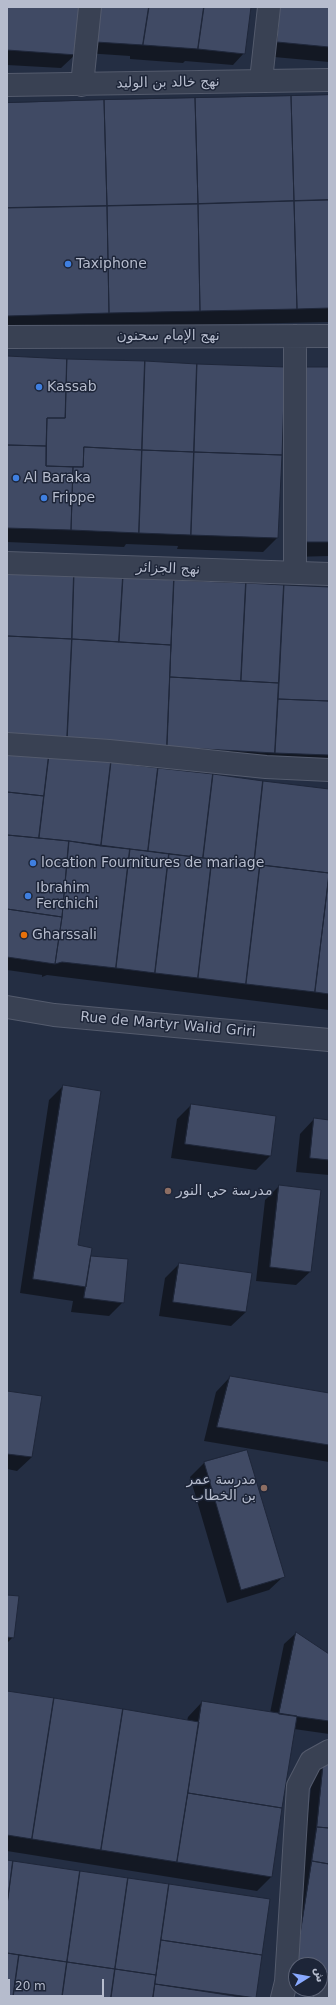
<!DOCTYPE html>
<meta charset="utf-8">
<style>
body{margin:0}
#map{position:relative;width:336px;height:2005px;overflow:hidden;background:#242e43;font-family:"DejaVu Sans","Noto Naskh Arabic",sans-serif}
canvas{display:block}
.frame{position:absolute;inset:0;border:8px solid #b6bccd;pointer-events:none}
.north{position:absolute;left:288px;top:1957px;width:40px;height:40px;box-sizing:border-box;background:#1d2538;border:1px solid #5a6174;border-radius:50%;rotate:79deg;font-size:11px;font-weight:700;line-height:16px;text-align:center;color:#b6bccd}
.north::after{content:'';display:block;margin:auto;width:14px;height:18px;background:#89a9ff;clip-path:polygon(50% 0,100% 100%,50% 72%,0 100%)}
.scale{position:absolute;left:8px;top:1979px;width:96px;height:18px;box-sizing:border-box;border:2px solid #b6bccd;border-top:0;padding-left:5px;font-size:12px;line-height:14px;white-space:nowrap;color:#b6bccd;-webkit-text-stroke:3px #1d2538;paint-order:stroke}
</style>
<div id="map">
<canvas width="336" height="2005"></canvas>
<div class="frame"></div>
<div class="north">ش</div>
<div class="scale">20 m</div>
</div>
<script>
const context = document.querySelector('canvas').getContext('2d');
context.lineJoin = 'round';
function fillPath(path, color) { context.fillStyle = color; context.fill(path, 'evenodd'); }
function trace(path, color, width, dash) { context.strokeStyle = color; context.lineWidth = width; context.lineCap = dash ? 'butt' : 'round'; context.setLineDash(dash || []); context.stroke(path); }
function drawText(font, color, halo, rows, align = 'center') {
  context.font = font + ' "DejaVu Sans","Noto Naskh Arabic",sans-serif'; context.lineWidth = 3; context.setLineDash([]); context.textBaseline = 'middle'; context.strokeStyle = halo; context.fillStyle = color; for (const [text, x, y, turn = 0] of rows) {
    context.save(); context.translate(x, y); context.rotate((+turn || 0) * Math.PI / 180); context.textAlign = isNaN(turn) ? turn : align; if (halo) context.strokeText(text, 0, 0); context.fillText(text, 0, 0); context.restore();
  }
}
fillPath(new Path2D(`
 M 7,7 L 76,54 L 61,68 L 7,65 Z
 M 89,7 L 250,7 L 244,53 L 233,65 L 185,61 L 183,63 L 130,59 L 130,56 L 85,53 Z
 M 268,7 L 329,7 L 329,62 L 263,56 Z
 M 329,96 L 329,322 L 7,329 L 7,104 Z
 M 7,357 L 277,538 L 263,552 L 177,549 L 178,546 L 126,544 L 124,547 L 7,542 Z
 M 306,368 L 329,368 L 329,556 L 292,557 Z
 M 7,572 L 329,588 L 329,767 L 77,759 L 329,790 L 329,1010 L 47,975 L 42,977 L 42,975 L 7,970 Z
 M 63,1086 L 77,1246 L 90,1257 L 127,1259 L 123,1302 L 109,1316 L 71,1312 L 73,1301 L 20,1293 L 49,1100 Z
 M 191,1105 L 270,1156 L 256,1170 L 171,1158 L 177,1119 Z
 M 314,1119 L 329,1121 L 329,1175 L 296,1172 L 300,1134 Z
 M 279,1186 L 311,1271 L 296,1285 L 256,1281 L 265,1200 Z
 M 179,1264 L 246,1312 L 231,1326 L 159,1316 L 165,1278 Z
 M 230,1377 L 329,1394 L 329,1462 L 204,1441 L 216,1392 Z
 M 7,1392 L 32,1457 L 17,1471 L 7,1469 Z
 M 204,1463 L 284,1576 L 269,1590 L 227,1603 L 190,1477 Z
 M 7,1596 L 13,1637 L 7,1643 Z
 M 296,1633 L 329,1655 L 329,1734 L 294,1729 L 271,1877 L 257,1891 L 7,1851 L 7,1692 L 187,1721 L 188,1717 L 202,1702 L 270,1713 L 284,1644 Z
 M 329,1760 L 329,1990 L 320,1989 L 320,1965 L 296,1965 L 301,1874 L 313,1770 Z
 M 7,1862 L 269,1899 L 255,1998 L 7,1998 ZM 156,1939 L 251,1954 L 156,1941 Z`), '#0007');
const building = new Path2D(`
 M 7,7 L 81,7 L 77,55 L 7,50 Z
 M 99,7 L 149,7 L 143,45 L 96,42 Z
 M 149,7 L 204,7 L 198,49 L 143,45 Z
 M 204,7 L 251,7 L 245,54 L 198,49 Z
 M 280,7 L 329,7 L 329,47 L 277,42 Z
 M 329,95 L 329,200 L 294,201 L 291,96 Z
 M 291,96 L 294,201 L 198,204 L 195,98 Z
 M 195,98 L 198,204 L 107,206 L 104,100 Z
 M 104,100 L 107,206 L 7,208 L 7,103 Z
 M 329,200 L 329,308 L 297,309 L 294,201 Z
 M 294,201 L 297,309 L 200,311 L 198,204 Z
 M 198,204 L 200,311 L 109,313 L 107,206 Z
 M 107,206 L 109,313 L 7,316 L 7,208 Z
 M 7,356 L 67,359 L 65,418 L 47,418 L 46,446 L 7,445 Z
 M 67,359 L 145,361 L 142,450 L 84,447 L 83,467 L 46,466 L 47,418 L 65,418 Z
 M 145,361 L 197,364 L 194,452 L 142,450 Z
 M 197,364 L 285,367 L 282,455 L 194,452 Z
 M 306,367 L 329,367 L 329,542 L 307,542 Z
 M 7,445 L 46,446 L 46,466 L 73,467 L 71,530 L 7,528 Z
 M 84,447 L 142,450 L 139,533 L 71,530 L 73,467 L 83,467 Z
 M 142,450 L 194,452 L 191,535 L 139,533 Z
 M 194,452 L 282,455 L 278,538 L 191,535 Z
 M 7,571 L 74,574 L 72,639 L 7,636 Z
 M 74,574 L 123,577 L 119,642 L 72,639 Z
 M 123,577 L 174,580 L 171,645 L 119,642 Z
 M 174,580 L 246,583 L 241,681 L 170,677 Z
 M 246,583 L 284,585 L 279,683 L 241,681 Z
 M 284,585 L 329,587 L 329,701 L 278,699 Z
 M 7,636 L 72,639 L 67,742 L 7,739 Z
 M 72,639 L 171,645 L 167,747 L 67,742 Z
 M 170,677 L 279,683 L 275,753 L 167,747 Z
 M 278,699 L 329,701 L 329,755 L 275,753 Z
 M 7,749 L 49,755 L 44,796 L 7,792 Z
 M 49,755 L 111,762 L 101,846 L 69,841 L 39,838 Z
 M 111,762 L 158,768 L 148,851 L 101,846 Z
 M 158,768 L 213,774 L 203,858 L 148,851 Z
 M 213,774 L 263,781 L 254,864 L 203,858 Z
 M 263,781 L 329,789 L 329,873 L 254,864 Z
 M 7,792 L 44,796 L 39,838 L 7,835 Z
 M 7,835 L 69,841 L 62,917 L 7,909 Z
 M 69,841 L 130,849 L 116,968 L 62,962 L 55,964 L 62,917 Z
 M 130,849 L 169,854 L 155,973 L 116,968 Z
 M 169,854 L 212,859 L 198,978 L 155,973 Z
 M 212,859 L 260,865 L 246,984 L 198,978 Z
 M 260,865 L 329,873 L 315,992 L 246,984 Z
 M 329,876 L 329,994 L 315,992 Z
 M 7,909 L 62,917 L 55,964 L 7,957 Z
 M 63,1085 L 101,1091 L 78,1245 L 92,1248 L 86,1287 L 33,1279 Z
 M 191,1104 L 276,1116 L 271,1156 L 185,1144 Z
 M 314,1118 L 329,1120 L 329,1160 L 310,1158 Z
 M 279,1185 L 321,1190 L 311,1272 L 270,1267 Z
 M 91,1256 L 128,1259 L 124,1303 L 84,1298 Z
 M 179,1263 L 252,1273 L 246,1312 L 173,1302 Z
 M 230,1376 L 329,1393 L 329,1445 L 217,1427 Z
 M 7,1391 L 42,1396 L 32,1457 L 7,1454 Z
 M 247,1450 L 285,1577 L 241,1590 L 204,1462 Z
 M 7,1595 L 19,1596 L 14,1638 L 7,1637 Z
 M 296,1632 L 329,1654 L 329,1721 L 279,1714 Z
 M 7,1691 L 54,1698 L 32,1839 L 7,1835 Z
 M 54,1698 L 123,1709 L 101,1850 L 32,1839 Z
 M 202,1701 L 297,1716 L 282,1808 L 188,1793 Z
 M 123,1709 L 199,1722 L 177,1862 L 101,1850 Z
 M 324,1758 L 329,1759 L 329,1828 L 317,1827 Z
 M 188,1793 L 282,1808 L 272,1877 L 177,1862 Z
 M 317,1827 L 329,1828 L 329,1864 L 312,1861 Z
 M 7,1860 L 13,1861 L 7,1905 Z
 M 13,1861 L 80,1871 L 67,1962 L 7,1953 L 7,1905 Z
 M 312,1861 L 329,1864 L 329,1974 L 320,1972 L 320,1965 L 296,1965 L 295,1967 Z
 M 80,1871 L 128,1878 L 115,1969 L 67,1962 Z
 M 128,1878 L 169,1884 L 156,1975 L 115,1969 Z
 M 169,1884 L 270,1899 L 262,1955 L 161,1940 Z
 M 161,1940 L 262,1955 L 256,1998 L 155,1984 Z
 M 7,1953 L 19,1955 L 13,1998 L 7,1998 Z
 M 19,1955 L 67,1962 L 62,1998 L 13,1998 Z
 M 67,1962 L 115,1969 L 111,1998 L 62,1998 Z
 M 115,1969 L 156,1975 L 153,1998 L 111,1998 Z
 M 155,1984 L 247,1998 L 153,1998 Z`);
fillPath(building, '#404a64');
trace(building, '#1f273a', 1);
const minor = new Path2D(`
 M 261,80 L 269,7
 M 7,85 L 329,80
 M 82,85 L 90,7
 M 7,337 L 329,336
 M 7,563 L 329,574
 M 295,573 L 295,336
 M 7,744 L 109,751 L 266,767 L 329,770
 M 7,1007 L 54,1015 L 329,1040
 M 320,1987 L 329,1989
 M 282,1998 L 286,1982 L 298,1786 L 311,1761 L 329,1751`);
trace(minor, '#545b6d', 24);
trace(minor, '#394153', 22);
for (const [x, y, r, color] of [
 [68,264,4,"#3f7fe0"],
 [39,387,4,"#3f7fe0"],
 [16,478,4,"#3f7fe0"],
 [44,498,4,"#3f7fe0"],
 [33,863,4,"#3f7fe0"],
 [28,896,4,"#3f7fe0"],
 [24,935,4,"#e8710a"],
 [168,1191,4,"#8d6e63"],
 [264,1488,4,"#8d6e63"]
]) { const dot = new Path2D(); dot.arc(x, y, r, 0, 2 * Math.PI); context.fillStyle = color; context.fill(dot); trace(dot, '#1d2538', 1.5); }
drawText('14px', '#b6bccd', '#1d2538', [
 ["نهج خالد بن الوليد",168,83,-1],
 ["نهج الإمام سحنون",168,336],
 ["نهج الجزائر",168,569,2],
 ["Rue de Martyr Walid Griri",168,1025,5]
]);
drawText('14px', '#b6bccd', '#1d2538', [
 ["Taxiphone",76,264],
 ["Kassab",47,387],
 ["Al Baraka",24,478],
 ["Frippe",52,498],
 ["location Fournitures de mariage",41,863],
 ["Ibrahim",36,888],
 ["Ferchichi",36,904],
 ["Gharssali",32,935],
 ["مدرسة حي النور",176,1191],
 ["مدرسة عمر",256,1480,"right"],
 ["بن الخطاب",256,1496,"right"]
], 'left');
</script>
